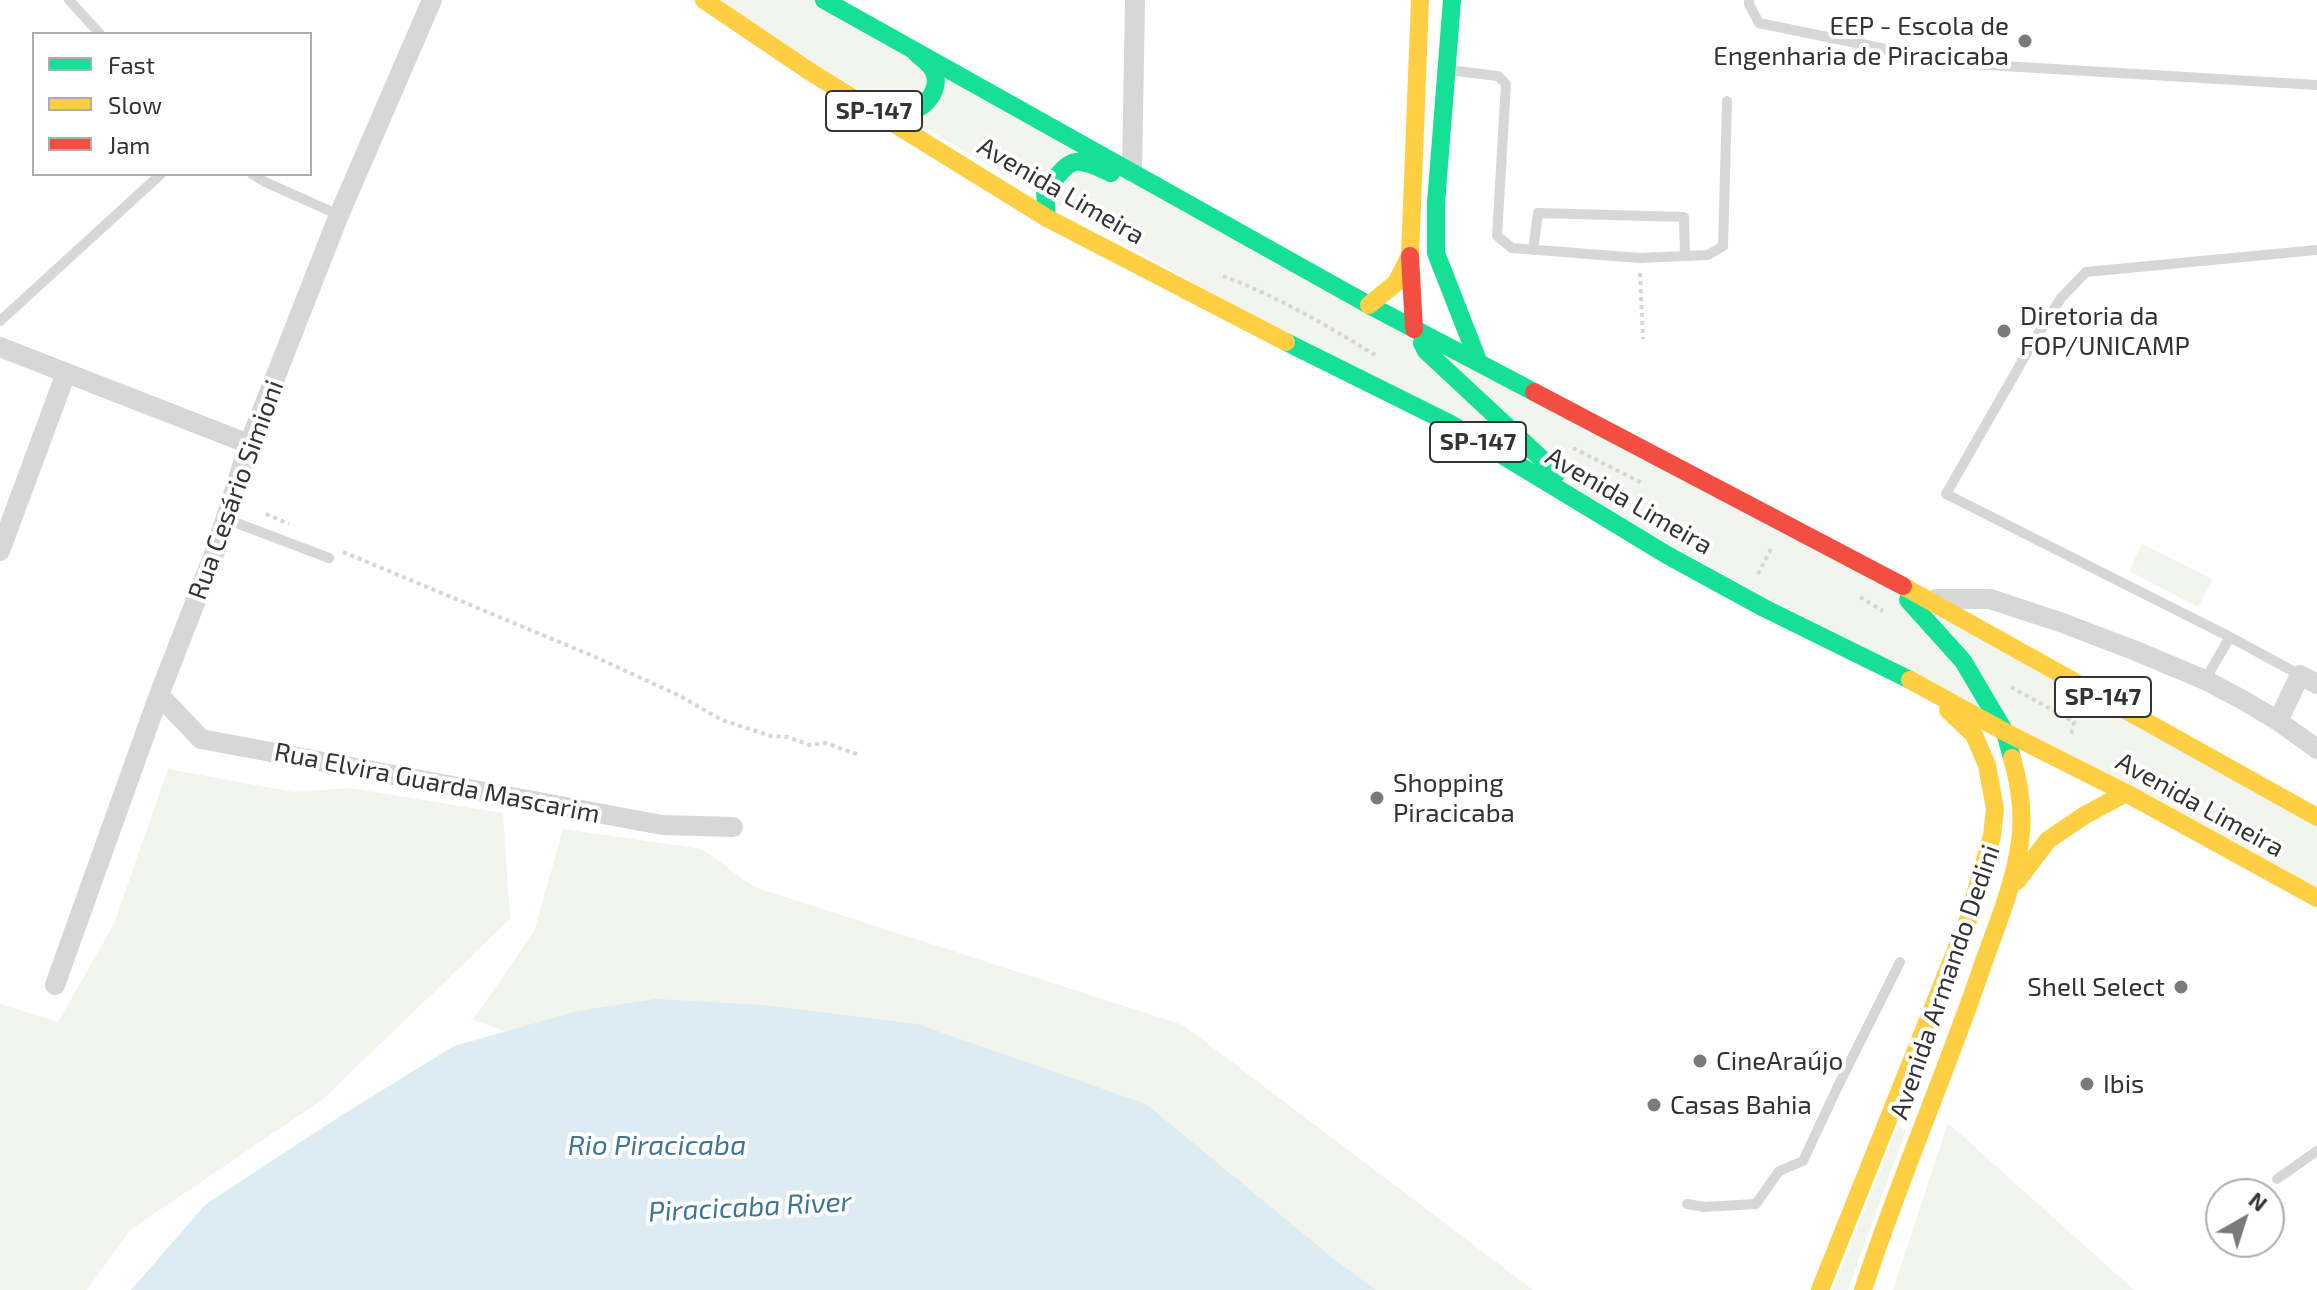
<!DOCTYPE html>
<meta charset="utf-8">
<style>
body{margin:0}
#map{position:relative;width:2317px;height:1290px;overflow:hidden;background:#fff;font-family:"Exo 2",sans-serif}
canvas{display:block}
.legend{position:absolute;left:32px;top:32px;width:280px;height:144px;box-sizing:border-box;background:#fff;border:2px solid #adadad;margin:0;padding:10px 14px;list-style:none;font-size:24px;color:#333}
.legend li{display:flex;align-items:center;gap:16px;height:40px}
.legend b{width:40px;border:2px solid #adadad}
.north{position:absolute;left:2205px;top:1178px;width:80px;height:80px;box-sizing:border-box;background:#fff;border:2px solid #adadad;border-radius:50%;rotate:39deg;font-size:22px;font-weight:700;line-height:32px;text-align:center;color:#333}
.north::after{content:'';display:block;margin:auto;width:28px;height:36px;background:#7a7a7a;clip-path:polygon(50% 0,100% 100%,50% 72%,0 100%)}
</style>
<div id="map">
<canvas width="2317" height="1290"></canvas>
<ul class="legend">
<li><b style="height:10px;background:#16e098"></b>Fast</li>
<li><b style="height:10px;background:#ffcf43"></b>Slow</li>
<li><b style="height:10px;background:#f24e42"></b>Jam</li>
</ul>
<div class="north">N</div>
</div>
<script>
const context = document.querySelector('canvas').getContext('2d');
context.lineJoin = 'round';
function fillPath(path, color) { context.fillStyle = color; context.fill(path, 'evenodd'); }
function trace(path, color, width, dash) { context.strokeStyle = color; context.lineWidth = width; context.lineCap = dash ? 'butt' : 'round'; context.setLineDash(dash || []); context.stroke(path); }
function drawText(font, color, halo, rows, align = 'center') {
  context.font = font + ' "Exo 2",sans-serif'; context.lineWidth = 8; context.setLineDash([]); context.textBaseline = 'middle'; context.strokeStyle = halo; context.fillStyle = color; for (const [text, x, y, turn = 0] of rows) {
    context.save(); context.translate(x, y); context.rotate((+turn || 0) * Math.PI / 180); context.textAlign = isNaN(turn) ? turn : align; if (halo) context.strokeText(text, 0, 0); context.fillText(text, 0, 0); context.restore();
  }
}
fillPath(new Path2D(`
 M 704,0 L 825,0 L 2317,817 L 2317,890 L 1369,385 Z
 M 2142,544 L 2213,579 L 2198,607 L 2129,571 Z
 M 168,769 L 293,792 L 349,788 L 503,813 L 510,919 L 322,1100 L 130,1230 L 87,1290 L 0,1290 L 0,1004 L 58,1022 L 114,924 Z
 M 563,829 L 702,849 L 754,887 L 1183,1025 L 1533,1290 L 1262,1290 L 473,1020 L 534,932 Z
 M 1948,1123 L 2134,1290 L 1893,1290 Z
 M 1898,1126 L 1906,1130 L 1848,1290 L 1833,1290 Z`), '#f1f5ed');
fillPath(new Path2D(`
 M 655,999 L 764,1005 L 917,1024 L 1146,1104 L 1335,1260 L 1376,1290 L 131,1290 L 206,1204 L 342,1115 L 454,1046 L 578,1011 Z`), '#ddebf3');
trace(new Path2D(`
 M 1640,273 L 1643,339
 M 1223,276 C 1277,296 1326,325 1375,355
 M 1573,448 L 1644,484
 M 266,514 L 289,524
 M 343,552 L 593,656 L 678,695 L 722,720 L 771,736 L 788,737 L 809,745 L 825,743 L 860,755
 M 1758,574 L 1772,547
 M 1860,597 L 1883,611
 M 2011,687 L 2074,722 L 2071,736`), '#d6d6d6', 4, [4, 4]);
trace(new Path2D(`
 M 69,0 L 100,34
 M 1749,0 L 1749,4 L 1759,23 L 1934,59 L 1971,64 L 2317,85
 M 1448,70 L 1498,76 L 1506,84 L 1497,236 L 1512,248 L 1640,258 L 1708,255 L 1723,246 L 1727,101
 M 252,174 L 265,182 L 339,215
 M 1533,250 L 1538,213 L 1684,217 L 1685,256
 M 0,321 L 161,174
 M 226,519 L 329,558
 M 2230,637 L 1946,494 L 2036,337 L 2061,298 L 2086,272 L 2317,250
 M 2205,680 L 2230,637 L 2300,675
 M 2277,1179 L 2317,1151
 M 1687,1204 L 1704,1207 L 1756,1204 L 1779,1171 L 1803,1161 L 1838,1086 L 1900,962`), '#d7d7d7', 10);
trace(new Path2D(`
 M 1132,172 L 1135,0
 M 0,347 L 249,444
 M 0,551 L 66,373
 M 1936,599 L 1990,599 L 2060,622 L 2136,651 L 2205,680 L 2243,700 L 2278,721 L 2317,749
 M 159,695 L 201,739 L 662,825 L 733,827
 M 2278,721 L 2300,675 L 2317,684
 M 55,985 L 159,695 L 216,549 L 249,444 L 339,215 L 432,0`), '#d7d7d7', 20);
trace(new Path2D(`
 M 824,0 L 1369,305 L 1534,392
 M 1452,0 L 1436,203 L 1436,253 L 1479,363
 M 872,99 C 883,105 896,112 909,111 C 926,109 941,88 934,72 C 931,64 922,59 916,53
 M 1047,218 L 1045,191 C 1072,158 1071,154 1111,173
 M 1286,342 L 1449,423 L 1667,555 L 1764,608 L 1910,680
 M 1422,343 L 1426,351 L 1557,473
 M 1908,600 L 1963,661 L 2005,732 L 2012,758`), '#16e098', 18);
trace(new Path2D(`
 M 704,0 L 809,71 L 1047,218 L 1286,342
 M 1369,305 L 1396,283 L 1410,256 L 1420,0
 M 1903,586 L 2317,817
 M 1910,680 L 2005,732 L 2126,793 L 2317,898
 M 2017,881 L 2048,840 L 2085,815 L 2126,793
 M 1820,1290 L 1968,920 L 1992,836 L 1995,809 L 1987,765 L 1974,735 L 1948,710
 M 1863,1290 C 1898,1182 1944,1078 1981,970 C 1995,929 2014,886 2020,842 C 2024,814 2020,786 2012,758`), '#ffcf43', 18);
trace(new Path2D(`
 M 1410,256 L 1414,329
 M 1534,392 L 1903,586`), '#f24e42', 18);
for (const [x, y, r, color] of [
 [2025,41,8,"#7a7a7a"],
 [2004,331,8,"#7a7a7a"],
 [1377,798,8,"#7a7a7a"],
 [2181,987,8,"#7a7a7a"],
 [1700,1061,8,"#7a7a7a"],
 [2087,1084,8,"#7a7a7a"],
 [1654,1105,8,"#7a7a7a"]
]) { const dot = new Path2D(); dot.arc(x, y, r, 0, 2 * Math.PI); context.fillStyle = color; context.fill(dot); trace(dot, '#fff', 3); }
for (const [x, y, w] of [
 [874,111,96],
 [1478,442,96],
 [2103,697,96]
]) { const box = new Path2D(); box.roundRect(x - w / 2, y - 20, w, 40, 6); context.fillStyle = '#fff'; context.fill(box); trace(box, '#333', 2); }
drawText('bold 24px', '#333', null, [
 ["SP-147",874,111],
 ["SP-147",1478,442],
 ["SP-147",2103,697]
]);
drawText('26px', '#333', '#fff', [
 ["EEP - Escola de",2009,26,"right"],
 ["Engenharia de Piracicaba",2009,56,"right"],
 ["Diretoria da",2020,316],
 ["FOP/UNICAMP",2020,346],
 ["Shopping",1393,783],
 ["Piracicaba",1393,813],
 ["Shell Select",2165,987,"right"],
 ["CineAraújo",1716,1061],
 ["Ibis",2103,1084],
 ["Casas Bahia",1670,1105]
], 'left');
drawText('26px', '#333', '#fff', [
 ["Avenida Limeira",1061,191,30],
 ["Rua Cesário Simioni",236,490,-70],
 ["Avenida Limeira",1629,501,30],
 ["Rua Elvira Guarda Mascarim",437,783,11],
 ["Avenida Limeira",2200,805,29],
 ["Avenida Armando Dedini",1945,982,-71]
]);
drawText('italic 28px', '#3f7597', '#fff', [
 ["Rio Piracicaba",657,1146],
 ["Piracicaba River",750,1207,-3]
]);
</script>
